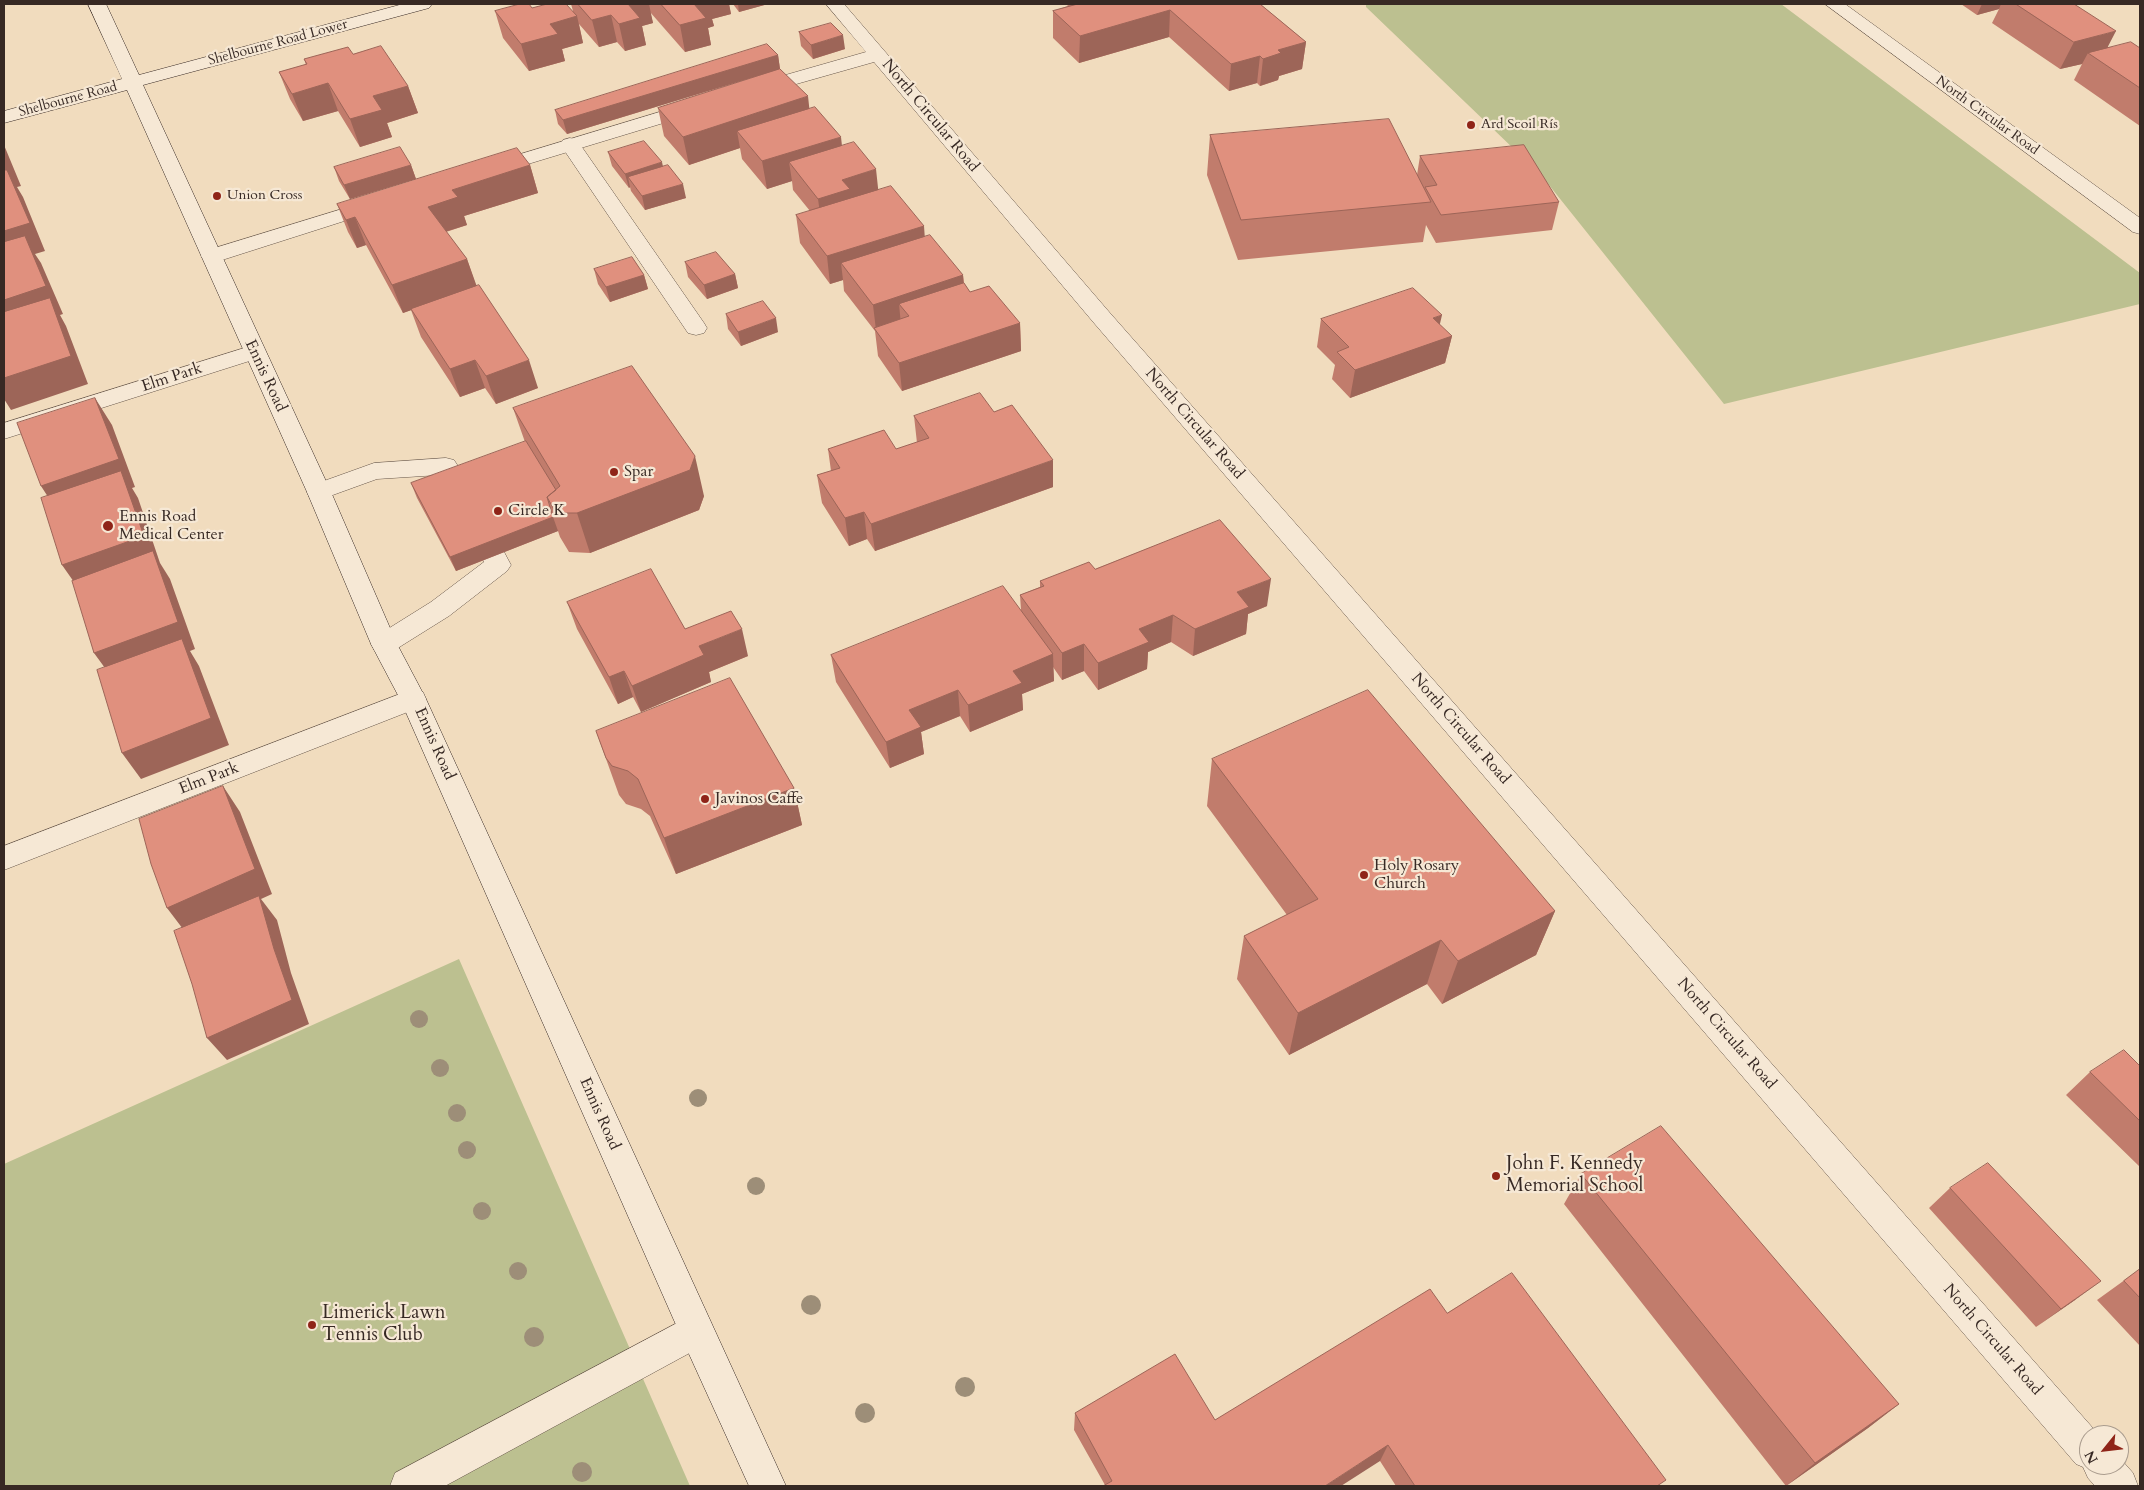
<!DOCTYPE html>
<meta charset="utf-8">
<style>
body{margin:0}
#map{position:relative;width:2144px;height:1490px;overflow:hidden;background:#f1dcbe;font-family:Cardo,serif}
canvas{display:block}
.frame{position:absolute;inset:0;border:5px solid #372924;pointer-events:none}
.north{position:absolute;left:2079px;top:1425px;width:50px;height:50px;box-sizing:border-box;background:#f6e8d5;border:1px solid #aa9c8e;border-radius:50%;rotate:241deg;font-size:14px;font-weight:700;line-height:20px;text-align:center;color:#372924}
.north::after{content:'';display:block;margin:auto;width:18px;height:22px;background:#8f2418;clip-path:polygon(50% 0,100% 100%,50% 72%,0 100%)}
</style>
<div id="map">
<canvas width="2144" height="1490"></canvas>
<div class="frame"></div>
<div class="north">N</div>
</div>
<script>
const context = document.querySelector('canvas').getContext('2d');
context.lineJoin = 'round';
function fillPath(path, color) { context.fillStyle = color; context.fill(path, 'evenodd'); }
function trace(path, color, width, dash) { context.strokeStyle = color; context.lineWidth = width; context.lineCap = dash ? 'butt' : 'round'; context.setLineDash(dash || []); context.stroke(path); }
function drawText(font, color, halo, rows, align = 'center') {
  context.font = font + ' Cardo,serif'; context.lineWidth = 4.5; context.setLineDash([]); context.textBaseline = 'middle'; context.strokeStyle = halo; context.fillStyle = color; for (const [text, x, y, turn = 0] of rows) {
    context.save(); context.translate(x, y); context.rotate((+turn || 0) * Math.PI / 180); context.textAlign = isNaN(turn) ? turn : align; if (halo) context.strokeText(text, 0, 0); context.fillText(text, 0, 0); context.restore();
  }
}
fillPath(new Path2D(`
 M 1366,4 L 1781,4 L 2140,273 L 2140,304 L 1724,404 L 1541,175 L 1366,7 Z
 M 459,959 L 690,1486 L 4,1486 L 4,1164 Z`), '#bcc090');
const lane = new Path2D(`
 M 570,138 L 577,140 L 704,323 L 707,328 L 704,333 L 696,335 L 688,333 L 560,144 L 563,140 Z
 M 446,458 L 454,460 L 469,483 L 466,489 L 457,491 L 448,489 L 439,475 L 377,479 L 319,500 L 310,498 L 307,492 L 310,486 L 374,463 Z
 M 494,547 L 503,550 L 511,565 L 507,571 L 449,616 L 393,651 L 384,654 L 375,651 L 371,644 L 375,637 L 431,602 L 484,562 L 481,556 L 485,550 Z
 M 696,1313 L 708,1319 L 714,1331 L 708,1343 L 445,1486 L 390,1486 L 395,1473 Z`);
const street = new Path2D(`
 M 826,4 L 844,4 L 1110,313 L 2099,1435 L 2089,1435 L 2089,1465 L 2119,1465 L 2119,1457 L 2133,1473 L 2138,1486 L 2095,1486 L 2088,1478 L 2083,1467 L 2076,1464 L 1094,323 L 874,62 L 761,94 L 754,96 L 747,94 L 744,90 L 747,86 L 866,52 Z
 M 1825,4 L 1845,4 L 2140,218 L 2140,234 L 2133,232 Z
 M 696,101 L 703,103 L 706,107 L 703,111 L 495,174 L 488,176 L 481,174 L 478,170 L 481,166 Z
 M 378,198 L 385,200 L 388,204 L 385,208 L 219,261 L 212,262 L 205,261 L 201,256 L 205,251 Z
 M 254,345 L 262,347 L 265,352 L 262,357 L 4,439 L 4,423 Z
 M 413,689 L 423,692 L 426,699 L 423,706 L 4,870 L 4,846 Z`);
const secondary = new Path2D(`
 M 88,4 L 106,4 L 139,75 L 403,4 L 432,4 L 429,8 L 143,85 L 331,492 L 397,644 L 426,699 L 786,1486 L 749,1486 L 684,1343 L 400,699 L 371,644 L 307,492 L 127,90 L 4,123 L 4,111 L 122,79 Z`);
trace(lane, '#66564a', 1);
trace(street, '#66564a', 1);
trace(secondary, '#372924', 1);
fillPath(lane, '#f6e8d5');
fillPath(street, '#f6e8d5');
fillPath(secondary, '#f6e8d5');
context.fillStyle = '#9d8e78';
for (const [x, y, r] of [
 [419,1019,9],
 [440,1068,9],
 [698,1098,9],
 [457,1113,9],
 [467,1150,9],
 [756,1186,9],
 [482,1211,9],
 [518,1271,9],
 [811,1305,10],
 [534,1337,10],
 [965,1387,10],
 [865,1413,10],
 [582,1472,10]
]) { context.beginPath(); context.arc(x, y, r, 0, 2 * Math.PI); context.fill(); }
fillPath(new Path2D(`
 M 571,4 L 729,4 L 731,14 L 712,19 L 714,26 L 708,28 L 711,45 L 685,52 L 650,12 L 653,23 L 642,26 L 646,45 L 625,51 L 617,42 L 599,47 L 579,24 L 583,43 L 562,49 L 565,61 L 529,71 L 503,38 L 495,11 L 532,8 L 573,11 Z
 M 733,4 L 768,4 L 739,12 Z
 M 1066,4 L 1260,4 L 1306,42 L 1302,69 L 1279,76 L 1278,80 L 1260,86 L 1257,83 L 1229,91 L 1169,37 L 1079,63 L 1053,38 L 1053,11 L 1068,6 Z
 M 1961,4 L 2074,4 L 2108,47 L 2140,48 L 2140,126 L 2074,80 L 2082,64 L 2060,69 L 1992,23 L 1999,9 L 1977,15 Z
 M 799,32 L 845,49 L 813,59 L 801,46 Z
 M 353,54 L 408,86 L 418,113 L 387,123 L 392,137 L 360,147 L 338,111 L 303,121 L 290,99 L 279,72 L 306,65 L 304,59 Z
 M 778,55 L 780,69 L 809,109 L 842,146 L 878,190 L 924,226 L 924,236 L 963,275 L 964,283 L 970,292 L 1020,323 L 1021,351 L 902,391 L 878,356 L 875,331 L 844,291 L 843,280 L 830,284 L 800,243 L 796,215 L 810,211 L 793,190 L 792,181 L 767,189 L 742,159 L 740,148 L 689,165 L 664,136 L 658,108 L 764,74 L 567,134 L 558,124 L 555,110 Z
 M 1210,135 L 1417,175 L 1420,156 L 1559,202 L 1552,230 L 1436,243 L 1426,225 L 1423,242 L 1238,260 L 1207,175 Z
 M 608,152 L 663,166 L 686,198 L 645,210 L 631,191 L 630,187 L 629,188 L 612,166 Z
 M 411,165 L 416,179 L 350,199 L 339,181 L 334,167 Z
 M 530,165 L 538,193 L 464,216 L 467,225 L 446,232 L 467,259 L 476,286 L 538,388 L 496,404 L 485,388 L 460,397 L 421,337 L 411,310 L 403,313 L 366,245 L 357,248 L 348,232 L 337,204 Z
 M 685,262 L 735,274 L 738,288 L 707,299 L 688,277 Z
 M 594,269 L 644,275 L 648,289 L 610,302 L 598,284 Z
 M 726,314 L 778,332 L 741,346 L 728,329 Z
 M 1321,319 L 1452,336 L 1445,363 L 1350,398 L 1332,379 L 1335,365 L 1317,347 Z
 M 513,408 L 704,496 L 699,510 L 590,553 L 569,552 L 560,537 L 558,531 L 456,571 L 417,498 L 411,483 L 525,442 Z
 M 994,412 L 1053,487 L 875,551 L 867,539 L 849,546 L 822,503 L 817,475 L 831,471 L 828,449 L 896,449 L 917,443 L 914,416 Z
 M 1095,569 L 1267,606 L 1248,614 L 1246,634 L 1193,656 L 1171,642 L 1148,652 L 1147,669 L 1098,690 L 1084,671 L 1062,680 L 1053,667 L 1054,681 L 1022,694 L 1023,710 L 970,732 L 960,716 L 921,732 L 924,754 L 890,768 L 836,682 L 831,655 L 1021,610 L 1020,595 L 1040,587 L 1040,581 Z
 M 567,602 L 685,629 L 748,656 L 709,672 L 711,682 L 641,712 L 633,697 L 618,704 L 577,629 Z
 M 596,731 L 794,788 L 802,825 L 676,874 L 650,816 L 641,809 L 626,804 L 619,795 Z
 M 1212,759 L 1555,911 L 1536,955 L 1442,1004 L 1427,984 L 1289,1055 L 1237,979 L 1244,936 L 1287,915 L 1207,806 Z
 M 2140,1066 L 2140,1167 L 2066,1095 L 2090,1072 Z
 M 1581,1174 L 1899,1404 L 1868,1428 L 1786,1486 L 1564,1204 Z
 M 1950,1188 L 2075,1300 L 2036,1327 L 1929,1208 Z
 M 2140,1269 L 2140,1346 L 2097,1300 Z
 M 1447,1313 L 1659,1486 L 1396,1486 L 1380,1461 L 1105,1485 L 1074,1430 L 1075,1413 L 1215,1420 Z`), '#c17c6c');
fillPath(new Path2D(`
 M 626,4 L 649,4 L 653,23 L 642,26 L 646,45 L 625,51 L 619,24 Z
 M 694,4 L 729,4 L 731,14 L 712,19 L 714,26 L 708,28 L 711,45 L 685,52 L 680,25 Z
 M 738,4 L 768,4 L 739,12 Z
 M 1982,4 L 2001,4 L 1999,9 L 1977,15 Z
 M 1170,10 L 1169,37 L 1079,63 L 1080,36 Z
 M 611,15 L 617,42 L 599,47 L 592,20 Z
 M 577,16 L 583,43 L 562,49 L 565,61 L 529,71 L 521,44 L 550,24 Z
 M 2116,31 L 2102,58 L 2088,53 L 2082,64 L 2060,69 L 2074,42 Z
 M 843,35 L 845,49 L 813,59 L 811,45 Z
 M 1306,42 L 1302,69 L 1279,76 L 1278,80 L 1260,86 L 1263,59 L 1278,50 Z
 M 778,55 L 780,69 L 567,134 L 563,120 Z
 M 1260,56 L 1257,83 L 1229,91 L 1231,64 Z
 M 328,83 L 338,111 L 303,121 L 292,94 Z
 M 408,86 L 418,113 L 387,123 L 392,137 L 360,147 L 350,119 L 373,96 Z
 M 808,96 L 811,124 L 737,131 L 740,148 L 689,165 L 683,137 Z
 M 841,137 L 844,164 L 789,162 L 792,181 L 767,189 L 762,161 Z
 M 4,145 L 21,186 L 17,187 L 23,197 L 45,251 L 35,254 L 41,263 L 63,314 L 60,315 L 66,326 L 88,384 L 11,410 L 4,399 Z
 M 662,162 L 665,176 L 628,177 L 630,187 L 629,188 L 625,174 Z
 M 411,165 L 416,179 L 350,199 L 344,185 Z
 M 530,165 L 538,193 L 464,216 L 467,225 L 438,234 L 428,207 L 452,190 Z
 M 876,169 L 879,197 L 822,227 L 818,199 L 842,180 Z
 M 683,184 L 686,198 L 645,210 L 642,196 Z
 M 355,217 L 366,245 L 357,248 L 346,220 Z
 M 924,226 L 926,254 L 841,263 L 843,280 L 830,284 L 827,256 Z
 M 467,259 L 477,287 L 403,313 L 392,285 Z
 M 735,274 L 738,288 L 707,299 L 704,285 Z
 M 644,275 L 648,289 L 610,302 L 606,287 Z
 M 963,275 L 965,303 L 899,304 L 901,325 L 876,330 L 873,305 Z
 M 1442,315 L 1436,341 L 1452,336 L 1445,363 L 1350,398 L 1355,370 L 1433,318 Z
 M 776,318 L 778,332 L 741,346 L 738,332 Z
 M 1020,323 L 1021,351 L 902,391 L 899,363 Z
 M 475,360 L 485,388 L 460,397 L 450,369 Z
 M 529,360 L 538,388 L 496,404 L 486,376 Z
 M 95,398 L 112,425 L 135,487 L 132,488 L 138,498 L 160,563 L 170,579 L 195,649 L 190,651 L 199,666 L 229,745 L 141,779 L 122,753 L 113,679 L 94,653 L 81,592 L 62,565 L 59,514 L 41,486 Z
 M 695,456 L 704,496 L 699,510 L 590,553 L 577,513 Z
 M 1053,460 L 1053,487 L 875,551 L 871,524 Z
 M 864,512 L 867,539 L 849,546 L 845,518 Z
 M 553,517 L 558,531 L 456,571 L 450,557 Z
 M 1271,579 L 1267,606 L 1248,614 L 1246,634 L 1193,656 L 1195,629 L 1237,592 Z
 M 1173,615 L 1171,642 L 1148,652 L 1147,669 L 1098,690 L 1098,663 L 1139,629 Z
 M 742,629 L 748,656 L 709,672 L 711,682 L 641,712 L 632,686 L 699,646 Z
 M 1084,644 L 1084,671 L 1062,680 L 1062,653 Z
 M 1053,654 L 1054,681 L 1022,694 L 1023,710 L 970,732 L 968,705 L 1013,671 Z
 M 624,671 L 633,697 L 618,704 L 609,677 Z
 M 958,690 L 960,716 L 921,732 L 924,754 L 890,768 L 886,742 L 909,710 Z
 M 223,786 L 240,812 L 272,894 L 261,899 L 277,920 L 291,973 L 309,1024 L 227,1060 L 207,1038 L 274,949 L 186,933 L 167,908 Z
 M 794,788 L 802,825 L 676,874 L 664,838 Z
 M 1555,911 L 1536,955 L 1442,1004 L 1458,961 Z
 M 1441,940 L 1427,984 L 1289,1055 L 1298,1013 Z
 M 2101,1281 L 2075,1300 L 2036,1327 L 2061,1309 Z
 M 1899,1404 L 1868,1428 L 1786,1486 L 1815,1463 Z
 M 1388,1445 L 1380,1461 L 1341,1486 L 1325,1486 Z`), '#9d6558');
const building = new Path2D(`
 M 520,4 L 529,4 L 532,8 L 547,4 L 566,4 L 577,16 L 550,24 L 558,34 L 521,44 L 495,11 Z
 M 578,4 L 628,4 L 640,18 L 619,24 L 611,15 L 592,20 Z
 M 661,4 L 694,4 L 706,18 L 680,25 Z
 M 1078,4 L 1260,4 L 1306,42 L 1278,50 L 1281,53 L 1263,59 L 1260,56 L 1231,64 L 1170,10 L 1080,36 L 1053,11 Z
 M 2016,4 L 2074,4 L 2116,31 L 2074,42 Z
 M 831,23 L 843,35 L 811,45 L 799,32 Z
 M 2131,42 L 2140,48 L 2140,88 L 2088,53 Z
 M 767,44 L 778,55 L 563,120 L 555,110 Z
 M 381,46 L 408,86 L 373,96 L 382,110 L 350,119 L 328,83 L 292,94 L 279,72 L 307,64 L 304,59 L 348,47 L 353,54 Z
 M 780,69 L 808,96 L 683,137 L 658,108 Z
 M 815,107 L 841,137 L 762,161 L 737,131 Z
 M 1389,119 L 1431,202 L 1241,220 L 1210,135 Z
 M 644,141 L 662,162 L 625,174 L 608,152 Z
 M 854,142 L 876,169 L 842,180 L 850,189 L 818,199 L 789,162 Z
 M 1524,145 L 1559,202 L 1441,215 L 1425,187 L 1437,185 L 1420,156 Z
 M 400,147 L 411,165 L 344,185 L 334,167 Z
 M 517,148 L 530,165 L 452,190 L 458,197 L 428,207 L 467,259 L 392,285 L 355,217 L 346,220 L 337,204 Z
 M 668,165 L 683,184 L 642,196 L 628,177 Z
 M 4,170 L 7,170 L 30,223 L 4,231 Z
 M 891,186 L 924,226 L 827,256 L 796,215 Z
 M 930,235 L 963,275 L 873,305 L 841,263 Z
 M 25,236 L 46,286 L 4,300 L 4,242 Z
 M 716,252 L 735,274 L 704,285 L 685,262 Z
 M 632,257 L 644,275 L 606,287 L 594,269 Z
 M 964,283 L 970,292 L 989,286 L 1020,323 L 899,363 L 874,328 L 909,316 L 899,304 Z
 M 479,285 L 529,360 L 486,376 L 475,360 L 450,369 L 411,309 Z
 M 1413,288 L 1442,315 L 1433,318 L 1452,336 L 1355,370 L 1337,352 L 1349,347 L 1321,319 Z
 M 50,298 L 71,356 L 4,378 L 4,312 Z
 M 763,301 L 776,318 L 738,332 L 726,314 Z
 M 632,366 L 695,456 L 690,470 L 577,513 L 556,513 L 547,497 L 560,486 L 513,408 Z
 M 980,393 L 994,412 L 1012,405 L 1053,460 L 871,524 L 864,512 L 845,518 L 817,475 L 840,468 L 828,449 L 884,430 L 896,449 L 929,438 L 914,416 Z
 M 95,398 L 119,459 L 41,486 L 17,423 Z
 M 526,441 L 556,490 L 547,497 L 553,517 L 450,557 L 411,483 Z
 M 121,471 L 144,536 L 62,565 L 41,498 Z
 M 1220,520 L 1271,579 L 1237,592 L 1249,607 L 1195,629 L 1173,615 L 1139,629 L 1149,642 L 1098,663 L 1084,644 L 1062,653 L 1020,595 L 1044,586 L 1040,581 L 1089,562 L 1095,569 Z
 M 153,551 L 178,622 L 94,653 L 72,581 Z
 M 651,569 L 685,629 L 731,611 L 742,629 L 699,646 L 704,655 L 632,686 L 624,671 L 609,677 L 567,602 Z
 M 1003,586 L 1053,654 L 1013,671 L 1022,683 L 968,705 L 958,690 L 909,710 L 921,727 L 886,742 L 831,655 Z
 M 182,639 L 211,718 L 122,753 L 97,670 Z
 M 730,678 L 794,788 L 664,838 L 638,779 L 628,771 L 612,766 L 606,758 L 596,731 Z
 M 1368,690 L 1555,911 L 1458,961 L 1441,940 L 1298,1013 L 1244,936 L 1318,899 L 1212,759 Z
 M 223,786 L 255,869 L 167,908 L 151,864 L 139,819 Z
 M 259,896 L 274,949 L 292,1000 L 207,1038 L 192,984 L 174,931 Z
 M 2124,1050 L 2140,1066 L 2140,1121 L 2090,1072 Z
 M 1661,1126 L 1899,1404 L 1815,1463 L 1581,1174 Z
 M 1988,1163 L 2101,1281 L 2061,1309 L 1950,1188 Z
 M 2140,1269 L 2140,1298 L 2124,1281 Z
 M 1512,1273 L 1666,1480 L 1657,1486 L 1415,1486 L 1388,1445 L 1325,1486 L 1103,1486 L 1112,1481 L 1075,1413 L 1175,1354 L 1215,1420 L 1430,1289 L 1447,1313 Z`);
fillPath(building, '#e0907e');
trace(building, '#9d6558', 1);
for (const [x, y, r, color] of [
 [1471,125,5,"#8f2418"],
 [217,196,5,"#8f2418"],
 [614,472,5,"#8f2418"],
 [498,511,5,"#8f2418"],
 [108,526,6,"#8f2418"],
 [705,799,5,"#8f2418"],
 [1364,875,5,"#8f2418"],
 [1496,1176,5,"#8f2418"],
 [312,1325,5,"#8f2418"]
]) { const dot = new Path2D(); dot.arc(x, y, r, 0, 2 * Math.PI); context.fillStyle = color; context.fill(dot); trace(dot, '#f6e8d5', 2); }
drawText('14px', '#372924', '#f6e8d5', [
 ["Shelbourne Road Lower",278,43,-15],
 ["Shelbourne Road",68,100,-15],
 ["North Circular Road",1987,116,36]
]);
drawText('14px', '#372924', '#f6e8d5', [
 ["Ard Scoil Rís",1481,125],
 ["Union Cross",227,196]
], 'left');
drawText('16px', '#372924', '#f6e8d5', [
 ["North Circular Road",930,116,50],
 ["Ennis Road",265,376,65],
 ["Elm Park",172,378,-18],
 ["North Circular Road",1194,424,49],
 ["North Circular Road",1460,729,49],
 ["Ennis Road",434,744,66],
 ["Elm Park",209,779,-21],
 ["North Circular Road",1726,1034,49],
 ["Ennis Road",599,1114,66],
 ["North Circular Road",1992,1340,49]
]);
drawText('16px', '#372924', '#f6e8d5', [
 ["Spar",624,472],
 ["Circle K",508,511],
 ["Ennis Road",119,517],
 ["Medical Center",119,535],
 ["Javinos Caffe",715,799],
 ["Holy Rosary",1374,866],
 ["Church",1374,884]
], 'left');
drawText('19px', '#372924', '#f6e8d5', [
 ["John F. Kennedy",1506,1165],
 ["Memorial School",1506,1187],
 ["Limerick Lawn",322,1314],
 ["Tennis Club",322,1336]
], 'left');
</script>
